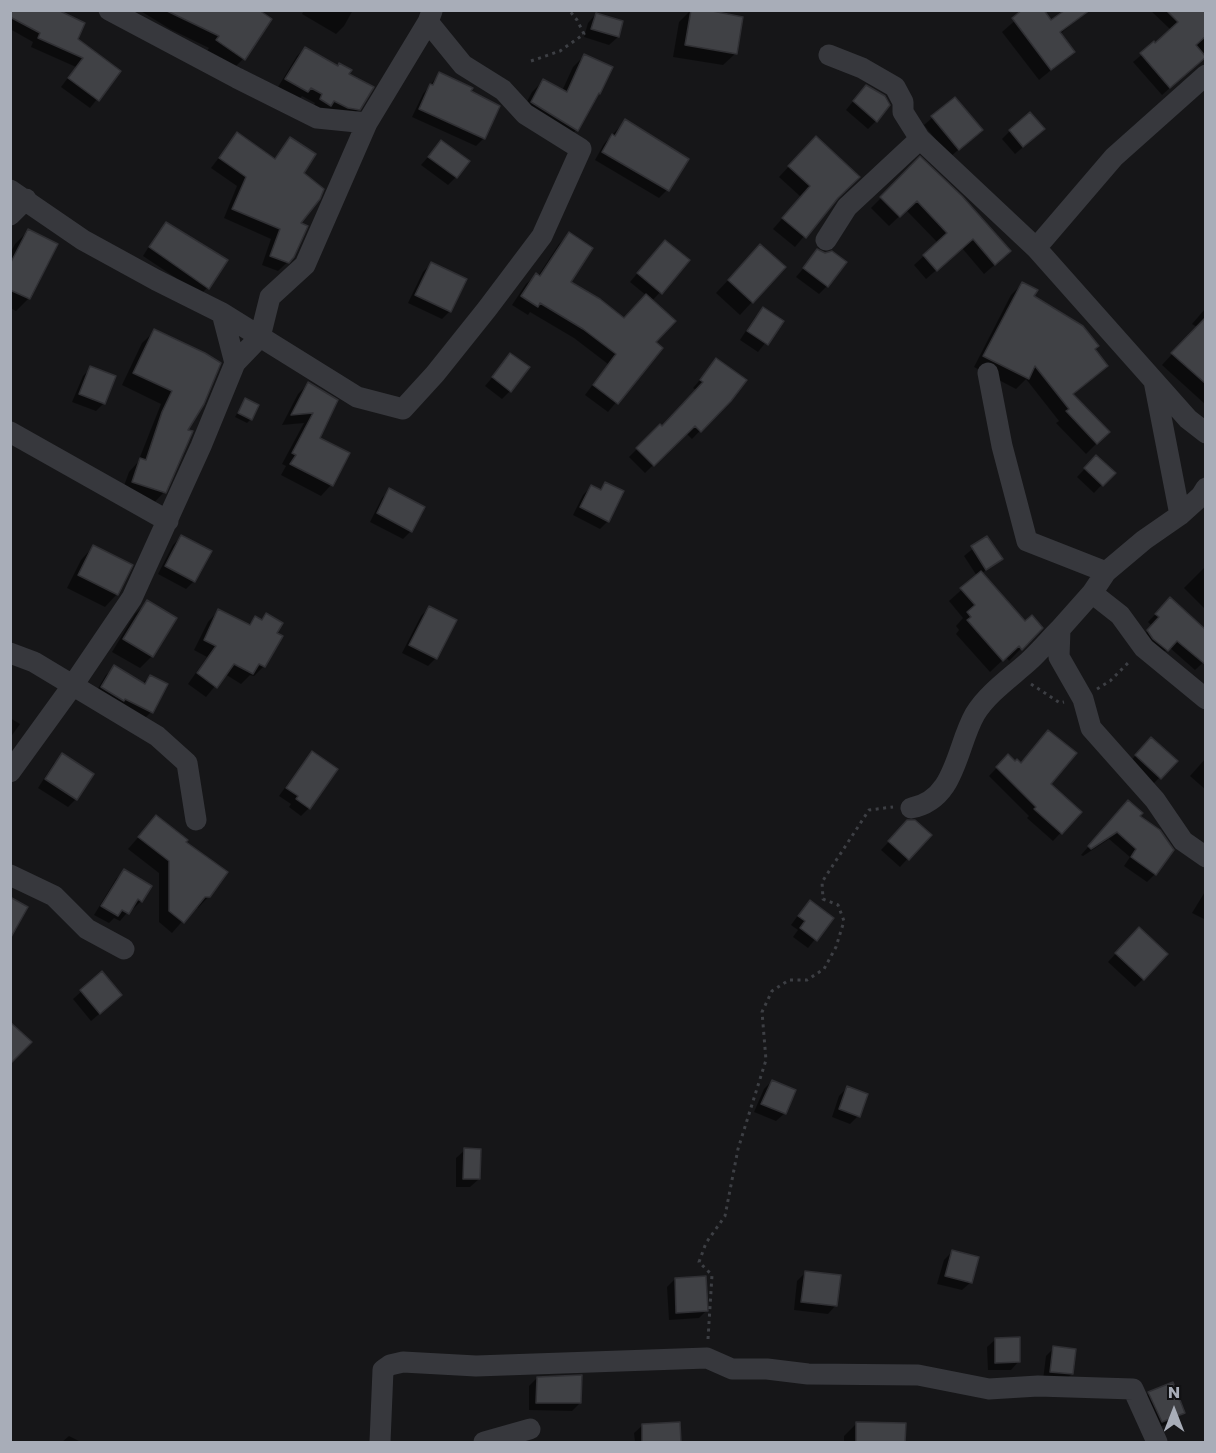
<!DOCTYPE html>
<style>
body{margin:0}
#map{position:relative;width:1216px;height:1453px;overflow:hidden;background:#161618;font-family:Poppins,sans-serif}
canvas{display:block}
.frame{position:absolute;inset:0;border:12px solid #a8adb8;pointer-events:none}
.north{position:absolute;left:1144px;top:1381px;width:60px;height:60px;-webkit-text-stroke:4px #111113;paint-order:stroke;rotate:0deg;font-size:16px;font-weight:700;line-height:24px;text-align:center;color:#a8adb8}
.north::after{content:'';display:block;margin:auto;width:21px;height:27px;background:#a8adb8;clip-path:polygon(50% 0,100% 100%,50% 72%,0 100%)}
</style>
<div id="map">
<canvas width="1216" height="1453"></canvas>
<div class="frame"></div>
<div class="north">N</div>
</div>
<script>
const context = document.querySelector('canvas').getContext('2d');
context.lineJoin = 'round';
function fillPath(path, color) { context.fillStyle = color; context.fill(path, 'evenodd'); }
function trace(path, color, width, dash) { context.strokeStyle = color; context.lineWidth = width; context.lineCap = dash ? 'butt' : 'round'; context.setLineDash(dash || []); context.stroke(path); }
fillPath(new Path2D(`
 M 10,10 L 76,40 L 119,71 L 90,108 L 61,87 L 76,67 L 31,47 L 33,42 L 10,29 Z
 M 139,10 L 256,10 L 243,59 L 232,70 L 206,52 L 209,48 L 170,29 Z
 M 304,10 L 353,10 L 344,26 L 336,34 L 302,14 Z
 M 691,10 L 698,10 L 736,53 L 723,65 L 673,57 L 679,22 Z
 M 1027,10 L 1051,22 L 1088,10 L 1060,34 L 1073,52 L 1039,80 L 1002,32 Z
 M 1150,10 L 1206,10 L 1206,56 L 1162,95 L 1133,62 L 1171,30 Z
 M 596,14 L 622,22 L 618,37 L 609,45 L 584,37 L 588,23 Z
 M 305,48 L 359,109 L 351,117 L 313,108 L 315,103 L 302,96 L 299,99 L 278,87 L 297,56 Z
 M 584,56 L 611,68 L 599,93 L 594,98 L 576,130 L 566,141 L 521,113 L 532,92 L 543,81 L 562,91 L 573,67 Z
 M 439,74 L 469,92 L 484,138 L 476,146 L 412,117 L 423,94 Z
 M 858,95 L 876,121 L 868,129 L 846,110 Z
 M 954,99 L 972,138 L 950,157 L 924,125 Z
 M 625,121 L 687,159 L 667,190 L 659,198 L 595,160 L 604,144 Z
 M 1010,131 L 1035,137 L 1015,154 L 1002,139 Z
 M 237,134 L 273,160 L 290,138 L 302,174 L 299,224 L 293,257 L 278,271 L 262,265 L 271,239 L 224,218 L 237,186 L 211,168 Z
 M 441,142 L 456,177 L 448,185 L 421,165 Z
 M 806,148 L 835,199 L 795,247 L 773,229 L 801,197 L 779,177 Z
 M 920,159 L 999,261 L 984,274 L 962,248 L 926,279 L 914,265 L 938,243 L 906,210 L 889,226 L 871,208 Z
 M 166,224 L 226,260 L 207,288 L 199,296 L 175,280 L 176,278 L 143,256 L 158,232 Z
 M 28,231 L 29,298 L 16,311 L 10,308 L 10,254 L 15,244 Z
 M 569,234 L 569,282 L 624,320 L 647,296 L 630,282 L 657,250 L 688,261 L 652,301 L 653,343 L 661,348 L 608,412 L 585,395 L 608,364 L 574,338 L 530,312 L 528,315 L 512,305 L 526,284 L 536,275 L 538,276 L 559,244 Z
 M 818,251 L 827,286 L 819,294 L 796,277 Z
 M 748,259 L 784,267 L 740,315 L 716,293 Z
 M 431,264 L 450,311 L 442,319 L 408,303 L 423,272 Z
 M 1022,284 L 1032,297 L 1093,350 L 1106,366 L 1073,395 L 1108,432 L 1086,454 L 1056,423 L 1059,421 L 1026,379 L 1016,389 L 974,367 L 1011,295 Z
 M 763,309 L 782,322 L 758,352 L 740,340 L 755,317 Z
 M 1205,309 L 1206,405 L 1162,365 L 1197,327 L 1192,324 Z
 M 155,331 L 185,430 L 164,492 L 152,505 L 121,494 L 129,472 L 138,462 L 161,404 L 122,385 L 142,343 Z
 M 511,355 L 510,391 L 502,399 L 485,386 Z
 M 717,360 L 730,400 L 692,439 L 686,433 L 645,473 L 629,457 L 660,426 L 661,428 L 697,391 L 693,388 Z
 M 91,368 L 104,403 L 96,411 L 72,402 L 83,376 Z
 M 308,384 L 318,438 L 331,485 L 321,496 L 281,475 L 286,466 L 282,464 L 304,423 L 282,425 L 298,394 Z
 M 245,400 L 251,419 L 247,423 L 235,417 Z
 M 1096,457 L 1113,473 L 1094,493 L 1077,477 Z
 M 606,484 L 608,521 L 600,529 L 573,515 L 583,495 L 591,487 L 598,491 Z
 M 390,490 L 411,531 L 403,539 L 370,522 L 382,498 Z
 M 181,537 L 194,581 L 186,589 L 158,574 L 173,545 Z
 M 986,538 L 1001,558 L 981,574 L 1025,623 L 1041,628 L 1009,661 L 1006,657 L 990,672 L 956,634 L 959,630 L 956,626 L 963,618 L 949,601 L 977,576 L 964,556 Z
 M 93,547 L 117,594 L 105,607 L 67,588 L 81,560 Z
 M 1205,567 L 1206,568 L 1206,610 L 1184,588 Z
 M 1170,599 L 1206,660 L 1195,670 L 1169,647 L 1159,657 L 1141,639 L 1152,626 L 1148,622 Z
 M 147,602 L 152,656 L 140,668 L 112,652 L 135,614 Z
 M 429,608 L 436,658 L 428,666 L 402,653 L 421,616 Z
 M 218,611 L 248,625 L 255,618 L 260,621 L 266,615 L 275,633 L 264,666 L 254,676 L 250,675 L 241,684 L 225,674 L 206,697 L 188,684 L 207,657 L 194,650 L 208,622 Z
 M 115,667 L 142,684 L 150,676 L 166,684 L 151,712 L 143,720 L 94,695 L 106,675 Z
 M 10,718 L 20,724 L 10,738 Z
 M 1143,747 L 1160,777 L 1152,785 L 1128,764 Z
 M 312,753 L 309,808 L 301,816 L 289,807 L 291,804 L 279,796 L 304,761 Z
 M 62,755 L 92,775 L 76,799 L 68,807 L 38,788 L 54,763 Z
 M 1008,756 L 1049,784 L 1080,812 L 1053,841 L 1027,818 L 1029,816 L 989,776 Z
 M 1206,758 L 1206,790 L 1190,776 Z
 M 1121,810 L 1138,817 L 1155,874 L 1147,882 L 1124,866 L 1130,857 L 1109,839 L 1083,856 L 1081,855 Z
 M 156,817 L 184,843 L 209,896 L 198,908 L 194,908 L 172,933 L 159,922 L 159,873 L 128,849 Z
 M 900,830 L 929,835 L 900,867 L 881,850 Z
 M 124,871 L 141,901 L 133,909 L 131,908 L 120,921 L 114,918 L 109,923 L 94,915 L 116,879 Z
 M 1206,890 L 1206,920 L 1192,913 Z
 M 802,910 L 832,918 L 808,948 L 793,937 L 798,930 L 791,925 Z
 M 1131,937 L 1143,979 L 1135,987 L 1108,962 Z
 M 102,973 L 112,1003 L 91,1021 L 73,999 Z
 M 772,1081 L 785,1113 L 776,1121 L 754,1112 L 764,1089 Z
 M 847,1088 L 858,1116 L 850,1124 L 832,1117 L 839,1096 Z
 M 465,1150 L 479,1179 L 470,1187 L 456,1187 L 456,1158 Z
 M 952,1252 L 971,1282 L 962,1290 L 937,1284 L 944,1260 Z
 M 805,1273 L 836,1305 L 828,1314 L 794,1310 L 797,1281 Z
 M 675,1279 L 707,1310 L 699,1318 L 669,1320 L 667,1287 Z
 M 996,1339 L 1019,1361 L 1011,1370 L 988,1370 L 987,1347 Z
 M 1054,1348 L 1072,1374 L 1063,1382 L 1043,1380 L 1046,1356 Z
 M 537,1378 L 580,1403 L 572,1411 L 529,1410 L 529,1386 Z
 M 1149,1393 L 1183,1413 L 1175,1421 L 1154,1429 L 1141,1401 Z
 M 857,1423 L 904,1442 L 844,1442 L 844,1436 Z
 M 643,1425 L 679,1442 L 635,1442 L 634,1433 Z
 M 69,1436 L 81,1442 L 62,1442 Z`), '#0007');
const building = new Path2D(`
 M 10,10 L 58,10 L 85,23 L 78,39 L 121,71 L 99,101 L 68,78 L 83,58 L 38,38 L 40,33 L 10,17 Z
 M 165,10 L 259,10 L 272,19 L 245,60 L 216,40 L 219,36 Z
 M 691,10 L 707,10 L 743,17 L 737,54 L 685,45 Z
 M 1022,10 L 1044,10 L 1051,20 L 1065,10 L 1090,10 L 1060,32 L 1075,52 L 1051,70 L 1012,18 Z
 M 1166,10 L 1206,10 L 1206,36 L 1196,45 L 1206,57 L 1170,88 L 1140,53 L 1154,41 L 1155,43 L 1178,22 Z
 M 596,13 L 623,21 L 619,37 L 591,29 Z
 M 305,47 L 338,66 L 339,63 L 352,70 L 349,74 L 374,87 L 360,110 L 348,108 L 334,101 L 331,106 L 320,99 L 322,94 L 311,88 L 308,92 L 285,79 Z
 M 584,54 L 613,67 L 600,94 L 599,93 L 578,131 L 531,102 L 543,79 L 567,92 Z
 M 439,72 L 473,88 L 471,91 L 500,106 L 485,139 L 419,109 L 430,84 L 433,85 Z
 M 866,85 L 885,96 L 890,105 L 877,122 L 853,101 Z
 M 955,97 L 983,130 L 959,150 L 931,116 Z
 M 1030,112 L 1045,129 L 1023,147 L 1009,130 Z
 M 625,119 L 689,159 L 669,191 L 602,152 L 612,134 L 615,136 Z
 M 237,132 L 275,159 L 290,137 L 316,154 L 304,173 L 324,189 L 320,199 L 301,223 L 308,226 L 294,257 L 289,263 L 270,256 L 280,229 L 232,209 L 246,177 L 219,158 Z
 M 816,136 L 860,177 L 838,198 L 806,238 L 782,218 L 810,186 L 788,166 Z
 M 441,140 L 470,161 L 457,178 L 428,157 Z
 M 920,156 L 962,196 L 1011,251 L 995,265 L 973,239 L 937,271 L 923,255 L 947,233 L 917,201 L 900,217 L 880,197 Z
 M 166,222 L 228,260 L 209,289 L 149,247 Z
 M 28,229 L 58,244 L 30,299 L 10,290 L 10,264 Z
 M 569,232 L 593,248 L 571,282 L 600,299 L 624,318 L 646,294 L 676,321 L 656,342 L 663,348 L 618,404 L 593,385 L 616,354 L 583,329 L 540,303 L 538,307 L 521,296 L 536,273 L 540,276 Z
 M 665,240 L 690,260 L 662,294 L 637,273 Z
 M 760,244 L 786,267 L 753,303 L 728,280 Z
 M 817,249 L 825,253 L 832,251 L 847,262 L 828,287 L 803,268 Z
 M 431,262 L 467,279 L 451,312 L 415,295 Z
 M 1022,282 L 1038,290 L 1034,296 L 1083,326 L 1099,346 L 1095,349 L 1108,366 L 1073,394 L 1110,432 L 1097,444 L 1066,411 L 1069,409 L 1035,366 L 1029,379 L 983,356 Z
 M 763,307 L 784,321 L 768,345 L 747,331 Z
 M 1206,317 L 1206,384 L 1171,353 Z
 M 154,329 L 205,353 L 221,363 L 204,404 L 188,430 L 193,431 L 166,493 L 132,482 L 140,458 L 146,460 L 162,412 L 172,391 L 133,373 Z
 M 510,353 L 530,367 L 511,392 L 492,377 Z
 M 716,358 L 747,380 L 731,401 L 701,432 L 695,426 L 654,466 L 636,448 L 660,424 L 662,426 L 703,382 L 700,380 Z
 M 90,366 L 116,376 L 105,404 L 79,394 Z
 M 308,382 L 338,400 L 320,438 L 350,453 L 333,486 L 290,464 L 296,455 L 292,453 L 313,413 L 291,415 Z
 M 245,398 L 259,405 L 252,420 L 238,413 Z
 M 1096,455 L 1116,473 L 1103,486 L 1084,468 Z
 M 605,482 L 624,491 L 609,522 L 580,507 L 591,485 L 601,490 Z
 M 389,488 L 425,507 L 412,532 L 377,513 Z
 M 181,535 L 212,551 L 195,582 L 165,566 Z
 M 987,536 L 1003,559 L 986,570 L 971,546 Z
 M 93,545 L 133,565 L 118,595 L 78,575 Z
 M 981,571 L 1025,621 L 1032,615 L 1043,628 L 1022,650 L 1019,646 L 1003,661 L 967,620 L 971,617 L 967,612 L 975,605 L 960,588 Z
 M 1170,597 L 1206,630 L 1206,665 L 1177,641 L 1168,651 L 1153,639 L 1147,630 L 1159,617 L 1155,614 Z
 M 147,600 L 177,618 L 153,657 L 123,639 Z
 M 429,606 L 457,620 L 437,659 L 409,645 Z
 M 218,609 L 250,625 L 255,616 L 262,620 L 266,613 L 283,623 L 277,633 L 283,636 L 265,667 L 259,664 L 253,674 L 234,664 L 217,688 L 197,673 L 216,646 L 204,640 Z
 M 114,665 L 145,684 L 150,675 L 168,684 L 153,713 L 125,699 L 124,701 L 101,687 Z
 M 1048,730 L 1077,753 L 1051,784 L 1082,812 L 1062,834 L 1034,809 L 1036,807 L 996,767 L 1008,754 L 1015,761 L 1017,759 L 1021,763 Z
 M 1151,737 L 1178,761 L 1161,779 L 1135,755 Z
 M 312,751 L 338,769 L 310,809 L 296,799 L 298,796 L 286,788 Z
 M 62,753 L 94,774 L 77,800 L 45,779 Z
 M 1128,800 L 1143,813 L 1140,816 L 1160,830 L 1174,850 L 1156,875 L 1131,857 L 1136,849 L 1117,832 L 1091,849 L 1088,846 Z
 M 156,815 L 188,840 L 186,842 L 228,872 L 210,897 L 205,897 L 184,923 L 169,911 L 169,861 L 138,837 Z
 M 907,820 L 915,820 L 932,835 L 909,860 L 888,841 Z
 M 124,869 L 152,886 L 142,902 L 138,899 L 129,914 L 122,910 L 118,916 L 101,906 Z
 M 10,897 L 28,907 L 10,939 Z
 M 810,900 L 834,918 L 817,941 L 800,928 L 805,921 L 798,916 Z
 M 1139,927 L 1168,954 L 1144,980 L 1115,953 Z
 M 102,971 L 122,995 L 100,1014 L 80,990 Z
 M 10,1022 L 32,1042 L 10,1064 Z
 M 772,1080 L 796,1090 L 786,1114 L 761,1104 Z
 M 847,1086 L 868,1094 L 860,1117 L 839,1109 Z
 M 464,1148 L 481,1149 L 480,1179 L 463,1179 Z
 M 952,1250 L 979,1257 L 972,1283 L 945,1276 Z
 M 805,1271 L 841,1275 L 837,1306 L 801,1302 Z
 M 706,1276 L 708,1311 L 676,1313 L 675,1278 Z
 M 1020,1337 L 1020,1362 L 995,1363 L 995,1338 Z
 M 1053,1346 L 1076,1349 L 1073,1374 L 1050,1372 Z
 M 582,1375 L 581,1403 L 536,1403 L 537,1377 Z
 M 1173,1382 L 1185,1413 L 1162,1422 L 1148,1392 Z
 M 680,1422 L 681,1443 L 642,1443 L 642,1424 Z
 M 856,1422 L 906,1423 L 905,1443 L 856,1443 Z`);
fillPath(building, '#404145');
trace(building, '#303034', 1.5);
trace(new Path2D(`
 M 531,61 L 560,51 L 584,34 L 577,20 L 569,10
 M 1031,684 L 1060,703 L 1064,702
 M 1097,689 L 1110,681 L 1131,660
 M 708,1339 L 712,1275 L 699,1262 L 706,1243 L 725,1216 L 738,1149 L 766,1060 L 762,1012 L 772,991 L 789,980 L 807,980 L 824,969 L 836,947 L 844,921 L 838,905 L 823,899 L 822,882 L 869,810 L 893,807`), '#3d3f44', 3, [3, 4.5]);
trace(new Path2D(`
 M 109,10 L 237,78 L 317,118 L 367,123
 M 829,55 L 862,68 L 895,87 L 903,102 L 903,112 L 920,139 L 1036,248 L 1188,419 L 1206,433
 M 10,190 L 83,240 L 156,280 L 222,313 L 357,397 L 403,409 L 435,374 L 487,309 L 542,236 L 581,149 L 525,114 L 503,90 L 463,65 L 428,22
 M 10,215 L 26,199
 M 826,240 L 847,207 L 920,139
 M 1036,248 L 1114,157 L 1206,75
 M 222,313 L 235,363
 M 988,373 L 1002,446 L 1027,541 L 1106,572
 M 1154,381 L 1180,515
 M 10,432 L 168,521
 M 1206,488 L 1201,496 L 1180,515 L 1144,540 L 1106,572 L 1092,593 L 1060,629 L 1059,657 L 1083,699 L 1091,728 L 1155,800 L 1183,841 L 1206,857
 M 1092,593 L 1120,615 L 1144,648 L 1206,699
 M 10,653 L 34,662 L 157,736 L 187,763 L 196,820
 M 10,772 L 73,685 L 132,598 L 201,446 L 235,363 L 260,337 L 270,297 L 305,265 L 367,123 L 428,22 L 432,11
 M 911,808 C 956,800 956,747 975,714 C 987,694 1010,678 1028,662 C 1039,652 1049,640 1060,629
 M 10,875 L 54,896 L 87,929 L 124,949
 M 380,1442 L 383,1370 L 390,1365 L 403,1362 L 476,1366 L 707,1358 L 732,1369 L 767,1369 L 808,1374 L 918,1375 L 989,1389 L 1038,1386 L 1133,1389 L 1157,1442
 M 484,1442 L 530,1429`), '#37383d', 21);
</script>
